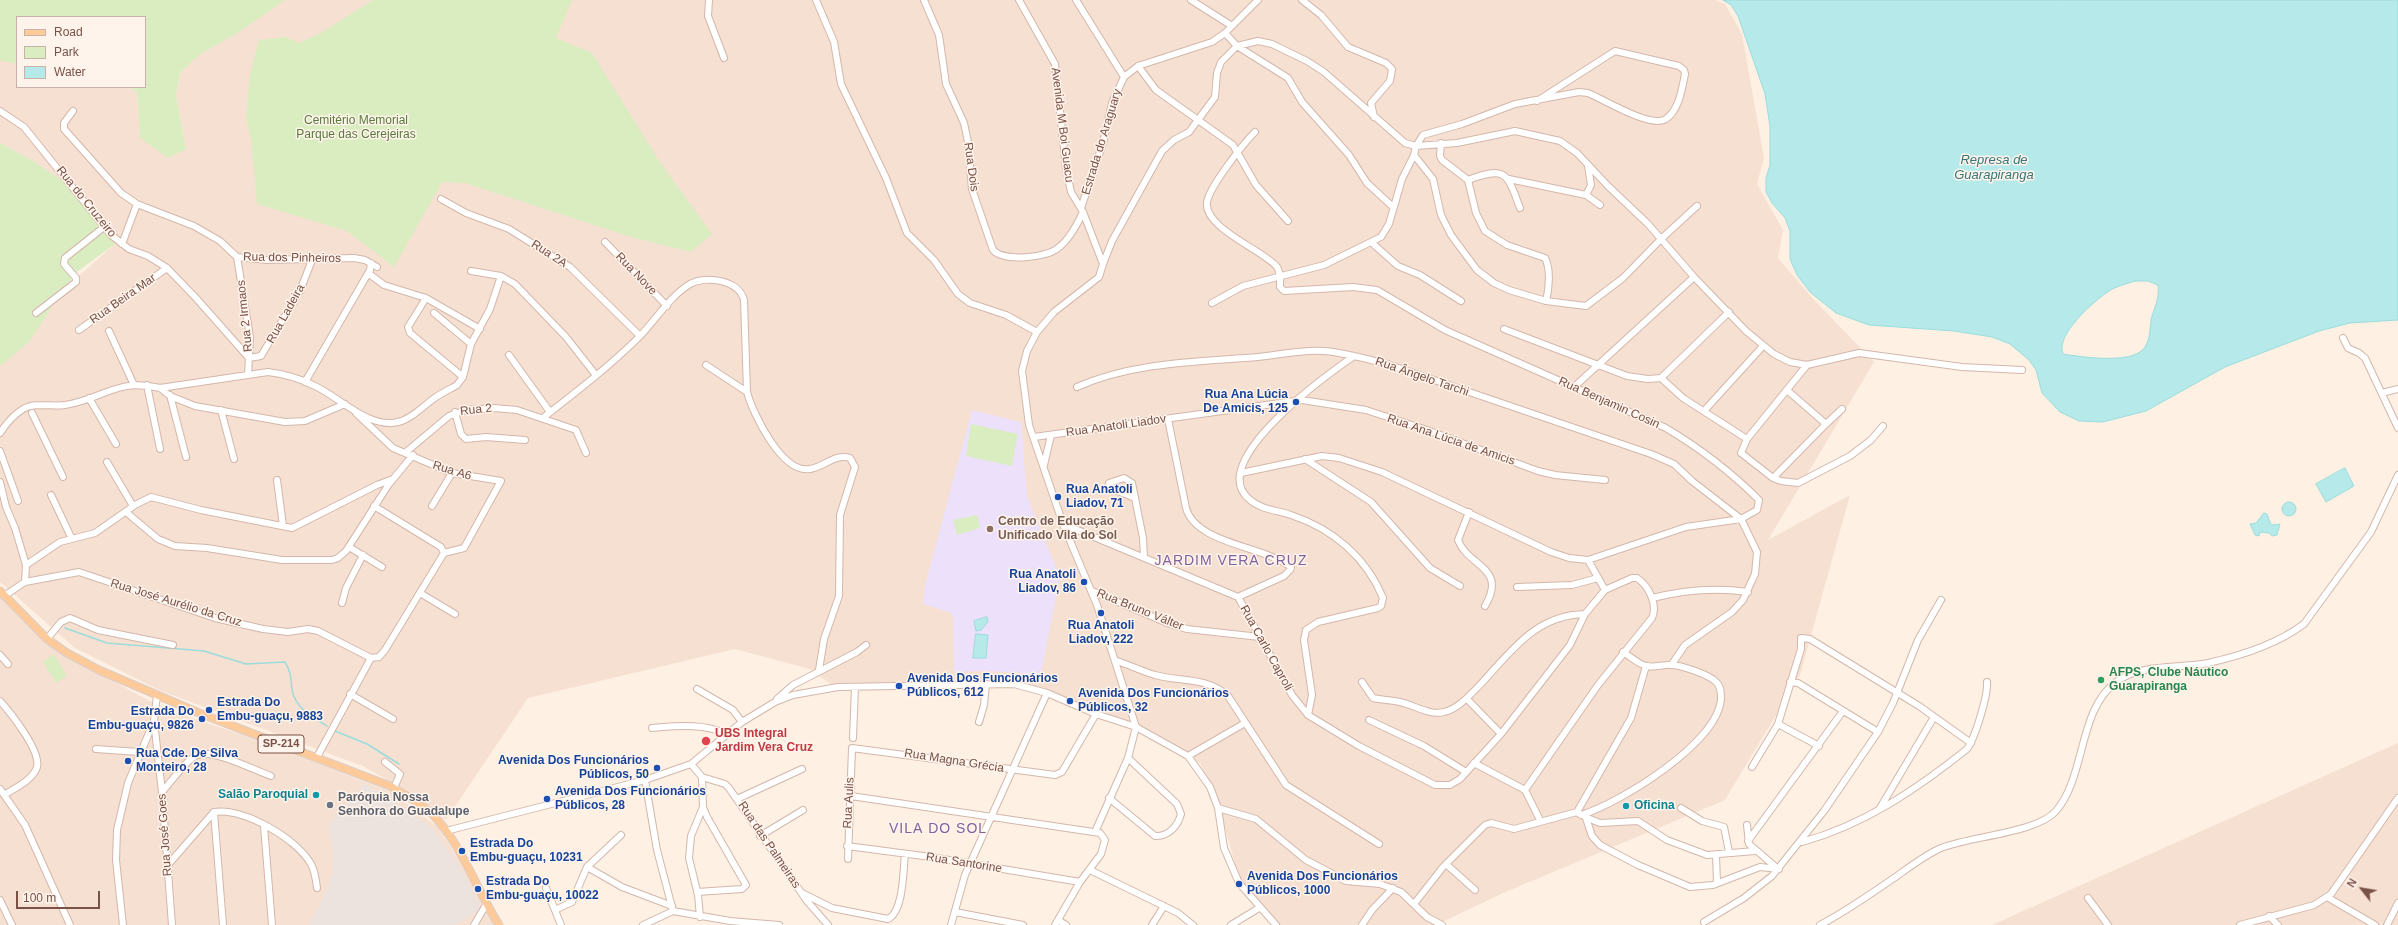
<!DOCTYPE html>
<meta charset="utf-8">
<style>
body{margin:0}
#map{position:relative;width:2398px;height:925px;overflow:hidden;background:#fef0e3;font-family:Helvetica,sans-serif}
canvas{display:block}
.legend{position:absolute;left:16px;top:16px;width:130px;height:72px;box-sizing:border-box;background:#fff4eb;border:1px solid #c9b3a9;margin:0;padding:5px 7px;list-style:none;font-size:12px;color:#795147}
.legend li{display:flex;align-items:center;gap:8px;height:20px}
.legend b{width:20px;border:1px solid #c9b3a9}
.north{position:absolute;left:2342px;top:869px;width:40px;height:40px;-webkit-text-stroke:3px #fff4eb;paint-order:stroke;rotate:301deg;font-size:11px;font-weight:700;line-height:16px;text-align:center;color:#795147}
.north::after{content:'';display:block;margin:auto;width:14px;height:18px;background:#795147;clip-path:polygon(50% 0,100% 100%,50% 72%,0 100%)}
.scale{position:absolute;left:16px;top:891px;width:84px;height:18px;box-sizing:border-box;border:2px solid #795147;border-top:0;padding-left:5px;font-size:12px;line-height:14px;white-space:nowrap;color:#795147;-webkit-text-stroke:3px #fff4eb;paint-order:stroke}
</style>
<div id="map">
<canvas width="2398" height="925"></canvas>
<ul class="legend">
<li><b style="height:5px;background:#ffca99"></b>Road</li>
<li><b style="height:11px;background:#d9edc0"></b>Park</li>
<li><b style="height:11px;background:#b6e9e9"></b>Water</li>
</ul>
<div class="north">N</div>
<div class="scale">100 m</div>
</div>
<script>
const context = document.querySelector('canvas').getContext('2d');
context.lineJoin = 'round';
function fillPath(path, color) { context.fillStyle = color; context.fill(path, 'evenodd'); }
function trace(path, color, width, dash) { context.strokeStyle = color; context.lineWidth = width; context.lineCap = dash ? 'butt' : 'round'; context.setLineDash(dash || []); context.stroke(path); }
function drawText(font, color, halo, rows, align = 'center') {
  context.font = font + ' Helvetica,sans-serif'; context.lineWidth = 3; context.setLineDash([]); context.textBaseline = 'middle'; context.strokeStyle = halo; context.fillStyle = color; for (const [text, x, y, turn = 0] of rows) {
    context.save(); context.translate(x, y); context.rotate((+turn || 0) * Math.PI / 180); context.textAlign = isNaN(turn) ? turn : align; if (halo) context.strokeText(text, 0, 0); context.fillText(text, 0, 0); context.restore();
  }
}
fillPath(new Path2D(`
 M 283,0 L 1715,0 L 1725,4 L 1742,34 L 1764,158 L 1757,184 L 1783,230 L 1778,258 L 1813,299 L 1874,362 L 1768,540 L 1850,495 L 1800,675 L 1725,800 L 1503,893 L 1436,925 L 1277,925 L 1241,886 L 1218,802 L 1200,763 L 1136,727 L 1017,683 L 833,686 L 810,669 L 735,649 L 528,698 L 446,820 L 423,801 L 365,767 L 159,690 L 75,648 L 0,582 L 0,364 L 61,292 L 117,242 L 33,161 L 0,143 L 0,59 L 17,64 L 17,87 L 128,87 L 137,92 L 140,138 L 186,149 L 176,95 L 180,73 L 200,54 Z
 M 0,596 L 53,648 L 164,709 L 247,736 L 391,792 L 438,827 L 499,925 L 0,925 Z
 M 2398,743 L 2398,925 L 1992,925 Z`), '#f6e0d1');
fillPath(new Path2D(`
 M 363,783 L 402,806 L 433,829 L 460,868 L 482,909 L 455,925 L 309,925 L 326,892 L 332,873 L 333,852 L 329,825 L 342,806 L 355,800 Z`), '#ede3de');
fillPath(new Path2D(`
 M 972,410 L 1021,422 L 1027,496 L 1060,577 L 1040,679 L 1022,673 L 988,671 L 954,672 L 953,616 L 951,613 L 923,604 L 925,585 Z`), '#ede0fa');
fillPath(new Path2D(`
 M 0,0 L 285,0 L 236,34 L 200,54 L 180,73 L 176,95 L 186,149 L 168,158 L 140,138 L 137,92 L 128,87 L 145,87 L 145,17 L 17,17 L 17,64 L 0,60 Z
 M 373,0 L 572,0 L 556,38 L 592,53 L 659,161 L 712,234 L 691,252 L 631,237 L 465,183 L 442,182 L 394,267 L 347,231 L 257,204 L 251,139 L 246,117 L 250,75 L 259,40 L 285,37 L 299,43 L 321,33 Z
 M 0,143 L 33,161 L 70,186 L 118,242 L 78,271 L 52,303 L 50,310 L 29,342 L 0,366 Z
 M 971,424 L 1018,434 L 1012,466 L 966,456 Z
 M 977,515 L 980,528 L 957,535 L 953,520 Z
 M 54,654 L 67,676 L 56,683 L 43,662 Z`), '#d9edc0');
const water = new Path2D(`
 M 1723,0 L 2398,0 L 2398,320 L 2350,323 L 2319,331 L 2225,367 L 2146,411 L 2103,422 L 2079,421 L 2060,412 L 2042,393 L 2036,370 L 2029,360 L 2010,344 L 1992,337 L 1954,331 L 1869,325 L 1836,313 L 1810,292 L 1797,275 L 1790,259 L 1790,231 L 1785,218 L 1772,203 L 1766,192 L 1766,178 L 1770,165 L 1770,126 L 1765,94 L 1738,16 L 1731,5 ZM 2135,281 L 2148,281 L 2158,285 C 2160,298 2154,308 2151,320 C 2150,329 2150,339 2145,347 C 2134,365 2082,357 2063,354 C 2055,335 2094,301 2109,291 C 2116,286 2127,284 2135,281 Z
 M 2345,468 L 2354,486 L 2326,502 L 2316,484 Z
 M2282 509a7 7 0 1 1 14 0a7 7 0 1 1-14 0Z
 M 2264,513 L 2267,514 L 2271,525 L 2280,524 L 2277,535 L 2272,536 L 2269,533 L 2260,532 L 2259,536 L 2255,535 L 2250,524 L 2256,523 Z
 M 987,617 L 988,622 L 981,630 L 976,631 L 974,621 Z
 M 976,634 L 988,635 L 986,658 L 973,658 Z`);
fillPath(water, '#b6e9e9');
trace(water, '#9bdcdc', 1);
trace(new Path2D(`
 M 65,628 L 107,643 L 204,651 L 246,664 L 285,662 C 292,674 290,677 292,689 C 294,707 312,717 327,726
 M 335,731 L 367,744 L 399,764`), '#9bdcdc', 1.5);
const minor = new Path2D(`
 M 709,0 L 708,16 L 724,58
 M 816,0 L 834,42 L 841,84 L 886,178 L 907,233 L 934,260 L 958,294 L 970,303 L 1006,315 L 1037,332 L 1027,351 L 1022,371 L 1029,425 L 1063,524 L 1097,605 L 1136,727
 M 924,0 L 939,35 L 946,84 L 964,123 L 968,142 L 972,189 L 993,250 C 1004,262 1047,258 1058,248 C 1069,240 1077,225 1083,212
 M 1019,0 L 1055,64 L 1066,168 L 1071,192 L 1083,212 L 1103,264 L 1099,277 L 1054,312 L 1037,332
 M 1076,0 L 1124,77
 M 1191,0 L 1232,26
 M 1302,0 L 1321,15 L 1348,47 L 1386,63 L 1392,69 L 1390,81 L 1371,103 L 1374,117
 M 1225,33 L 1237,46 L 1288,78 L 1302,102 L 1349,155 L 1367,183 L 1393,207
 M 1138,66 L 1156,90 L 1233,145 L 1256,185 L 1288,221
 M 1537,101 L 1615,51 L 1679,66 L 1684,70 L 1685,74 C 1682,89 1679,110 1666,119 C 1651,129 1603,99 1588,93 L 1579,92 L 1515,104 L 1462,124 L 1423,135 L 1416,146 L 1414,155 L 1433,179 L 1441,215 L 1451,235 L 1477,270 L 1494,283 L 1509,290 L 1546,301 L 1586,306 L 1623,278 L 1661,239 L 1697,206
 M 0,111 L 24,127 L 111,235 L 129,249 L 148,256 L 167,268 L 196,298 L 249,358 L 261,356 L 300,291 L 312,260
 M 73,111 L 64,123 L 64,129 L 121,193 L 137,204 L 194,226 L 220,241 L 237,257 L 267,260 L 354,258 L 365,260 L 377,267
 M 1255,132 C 1243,144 1210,186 1207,202 C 1203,228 1265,251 1277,267 C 1281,273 1280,280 1280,287 L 1284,291 L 1353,287 L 1377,290 L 1445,330 L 1666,428 C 1701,449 1730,471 1759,500 L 1757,510 L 1741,519 L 1686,527 L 1588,560
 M 1441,143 L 1440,156 L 1442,160 L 1468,180 L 1476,213 L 1485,231 L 1507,245 L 1545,258 C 1551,269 1549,289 1546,301
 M 1509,179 L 1586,195 L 1600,205
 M 1468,180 C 1507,165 1507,174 1520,208
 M 1586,195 L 1591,185 L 1588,166
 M 441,199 L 466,213 L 509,229 L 570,267 L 640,336
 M 1081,208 L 1103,143 L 1112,103 L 1124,77 L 1138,66 L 1212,42 L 1225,33 L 1258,0
 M 605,242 L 667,306
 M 1372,243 L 1398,266 L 1420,275 L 1461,301
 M 122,244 L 137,204
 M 237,257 L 250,337 L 248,375
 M 1103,264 L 1112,241 L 1162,151 L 1174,140 L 1189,132 L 1215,97 L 1217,73 L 1221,62 L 1237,46 L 1258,41 L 1272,44 L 1307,61 L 1324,72 L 1405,143 L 1416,146 L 1457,143 L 1515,131 L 1560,141 L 1577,153 L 1608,186 L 1648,224 L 1694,277 L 1746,331 L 1774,354 L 1790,362 L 1807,365 L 1859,353 L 1962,367 L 2022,370
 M 471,271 L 501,276 L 515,284 L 566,337 L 595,374
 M 368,273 L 384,285 L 426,298 L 480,329
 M 426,298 L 408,327 L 410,333 L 463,377
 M 1212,303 L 1243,286 L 1324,265 L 1381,237 L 1389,224 L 1402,179 L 1414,155
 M 36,313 L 76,282 L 76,278 L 64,264 L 65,258 L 104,227
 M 434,313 L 471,344
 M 1504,329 L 1627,376 L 1648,379 L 1661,378 L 1683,398 L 1747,439 L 1741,453 L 1773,478 L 1826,424 L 1788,391
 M 79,330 L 167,268
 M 109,331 L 134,385
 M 2343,338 L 2348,348 L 2359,353 L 2365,358 L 2398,428
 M 509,355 L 550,412
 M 706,365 L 747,392
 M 1661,378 L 1729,312
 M 305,382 L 370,270 L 371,263
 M 147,385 L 160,449
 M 1077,387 C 1133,362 1197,362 1258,357 C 1279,355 1303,349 1324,351 C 1347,353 1368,359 1390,365 L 1651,454 L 1674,464 L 1692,481 L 1741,519 L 1757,552 L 1755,574 L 1743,600 L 1732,612 L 1685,645 L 1672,664
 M 1574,387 L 1694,277
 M 160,388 L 170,396 L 195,406 L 285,422 L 305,421 L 345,404
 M 2382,393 L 2398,389
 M 170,395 L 186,457
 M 89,398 L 116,444
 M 221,410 L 234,459
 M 1704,411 L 1763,346
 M 455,412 L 461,434 L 466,439 L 486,437 L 525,440
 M 32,413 L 63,477
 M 356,413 L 393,448 L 452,473 L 501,481 L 464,548 L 444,553
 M 544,417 C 576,392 610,366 639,337 C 655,321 670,296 690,284 C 706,275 739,280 744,300 L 747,392 C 753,414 782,474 810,469 C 824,467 835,453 850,458 L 855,467 L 840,515 L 839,596 L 824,639 L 819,670
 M 1168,419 L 1186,508 C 1196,544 1264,546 1291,567 L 1290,570 L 1284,576 L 1238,597
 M 1826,424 L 1842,409
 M 0,433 C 6,424 13,415 23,409 C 35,402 52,407 65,405 C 104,399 115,378 160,388 L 268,372 C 285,374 302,379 317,387 C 341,399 370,429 398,422 C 412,419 424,405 436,397 C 442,393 450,389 457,385 L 463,377 L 471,344 L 490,309 L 501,276
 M 1034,437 L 1302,400 L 1366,410 L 1427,430 L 1538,471 L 1555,475 L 1605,480
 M 1747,439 L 1807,365
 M 0,451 L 18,501
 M 406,452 L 449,416 L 466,410 L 494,408 L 517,410 L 576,430 L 586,453
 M 1305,459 L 1371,502 L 1430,568 L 1460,586
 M 107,462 L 133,506
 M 1044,465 L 1051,435
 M 1241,473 L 1322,456 L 1339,458 L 1382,472 L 1551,552 L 1569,558 L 1588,560 L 1605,590
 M 1773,478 L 1781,481 L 1798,483 L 1850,456 L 1871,440 L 1883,426
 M 277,480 L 283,526
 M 0,482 L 6,507 L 15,528 L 26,565 L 25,582
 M 51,495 L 71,537
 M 1135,498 L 1110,488 L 1109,483 L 1124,478 L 1132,483 L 1143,538 L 1144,557
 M 432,506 L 452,473
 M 126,512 L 158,539 L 175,546 L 207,548 L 282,560 L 332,560 L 338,558 L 346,551 L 389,484 L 413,455
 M 1469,512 L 1458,540 C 1468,567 1508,567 1485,606
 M 1063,524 L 1238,597 L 1292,695 L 1308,715 L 1359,746 L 1435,785 L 1450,785 L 1460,779 L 1501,734 L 1570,645 L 1585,614 L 1605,590 L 1632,578 L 1637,578 C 1649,586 1658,605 1652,618 L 1598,685 L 1525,790
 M 349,547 L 382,567
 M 26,565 L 60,542 L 95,533 L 135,505 L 151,497 L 201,510 L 292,528 L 377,485 L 393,479
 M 1517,587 L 1572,585 L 1598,578
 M 1092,591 L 1170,624 L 1187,629 L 1260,637
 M 420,593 L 455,614
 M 4,596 L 25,582 L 79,572 L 215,618 L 263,629 L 288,632 L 308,629 L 318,631 L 371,658
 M 1652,598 C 1684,590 1715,587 1748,592
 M 342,603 L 346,588 L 363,555
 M 47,639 L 61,622 L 70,618 L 98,630 L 173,645
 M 0,655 L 8,664
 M 1117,661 C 1129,665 1142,671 1155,675 C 1180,682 1208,677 1228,696 L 1286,785 L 1379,844
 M 1362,682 L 1373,698 C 1382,700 1391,700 1400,702 C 1414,705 1430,716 1444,712 C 1457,709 1467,698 1476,689 C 1509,655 1533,615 1585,614
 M 1790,682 L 1798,683 L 1878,732
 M 697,689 L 733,710 L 742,722
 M 350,694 L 393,719
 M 777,699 L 793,685 L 857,652 L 866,645
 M 1467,699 L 1501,734
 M 0,701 C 11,713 41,751 37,767 C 33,780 15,788 4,795
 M 1308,715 L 1312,695 L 1304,640 L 1306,630 L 1318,622 L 1378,608 L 1381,606 L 1383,598 C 1366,557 1333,529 1291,515 C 1277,510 1261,510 1249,499 C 1205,462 1328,374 1354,356
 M 1369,720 L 1424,746 L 1466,772
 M 154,721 L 162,792 L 172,925
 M 979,722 L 984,705 L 986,684
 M 1778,724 L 1819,746
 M 652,728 C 678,726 703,723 727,734
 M 853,738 L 855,687
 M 96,749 L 139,752
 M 1188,756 L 1245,723
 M 317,757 L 371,658 L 379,657 L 385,650 L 444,553 L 441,547 L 374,506
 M 385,762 L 400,774 L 394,788
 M 1474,763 L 1525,790 L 1540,820
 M 691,764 L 702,777 L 703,807 L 691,836 L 689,858 L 698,895 L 700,917
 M 1752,767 L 1778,724 L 1801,649 L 1801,638 L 1810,639 L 1919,706 L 1971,743
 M 702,777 L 725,784 L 729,788 L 807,901 L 828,925
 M 645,780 L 657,850 L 673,911
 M 0,789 L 25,825 L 70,925
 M 162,792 C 171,782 186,760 197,755 C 212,748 256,771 271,776
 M 851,796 L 1100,833 L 1105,840 L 1101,854 L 1080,882 L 1055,925
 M 1109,798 L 1155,836 C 1168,837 1178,826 1181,814 L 1177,804 L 1128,758
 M 737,799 L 802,769
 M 1218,808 L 1256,819 L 1306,860 L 1346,881 L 1380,884 L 1401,892 L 1427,917 L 1442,925
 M 1681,808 L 1702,821 L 1724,827 L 1729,852
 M 1880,808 L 1934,717
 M 214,812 L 223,925
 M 1577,812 L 1581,815 C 1620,803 1718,743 1721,699 C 1721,693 1721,686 1716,682 C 1710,675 1681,665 1671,665 C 1664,664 1654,668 1647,666 C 1639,665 1630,656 1623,652
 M 1585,817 L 1600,823 L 1638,821 L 1667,840 L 1707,855 L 1755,851
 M 1586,818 L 1592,836 L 1600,845 L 1638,865 L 1690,887 L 1713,885 L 1760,867 L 1779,869
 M 1747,825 L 1749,844 L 1777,868
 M 264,826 L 272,925
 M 446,831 L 645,780 L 691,764 L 742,722 L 775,702 L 793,695 L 838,687 L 1014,684 L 1047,693 L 1096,714 L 1136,727 L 1188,756 L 1210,787 L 1218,808 L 1224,848 L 1239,883 L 1276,925
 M 1095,832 L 1128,758 L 1136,727
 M 760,836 L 803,810
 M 1748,841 L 1843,711
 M 1802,842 C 1864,825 1917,789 1967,749 C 1975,738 1988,696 1987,682
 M 847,846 L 931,857 L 1080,882
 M 1716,855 L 1717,883
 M 848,859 L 852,748 L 1055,775 L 1062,772 L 1096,714
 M 1446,864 L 1475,890
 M 167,866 L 214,812 C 244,808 296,838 311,864 C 315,871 316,880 317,888
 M 587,867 L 622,887 L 672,906
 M 1090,870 L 1178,913 L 1193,925
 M 546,888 L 561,925
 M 697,892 L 742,889 L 746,885 L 707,817 L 703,807
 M 802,893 L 832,908 L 888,919 C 904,911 903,870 905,854
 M 2327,897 L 2375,925
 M 2088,898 L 2108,925
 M 0,900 L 12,925
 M 1414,904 L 1443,867 L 1485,825 L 1491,823 L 1514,829 L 1577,812 L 1631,718 L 1646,666
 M 555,910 L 572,902 L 587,867 L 621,835
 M 673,911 L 730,921 L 779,925
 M 955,912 L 1023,925
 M 2269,916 L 2278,925
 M 1058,920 L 1066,925
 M 1704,922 L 1744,898 L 1772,876 L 1824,811 L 1878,732 L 1893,703 L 1918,640 L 1941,600
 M 123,925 L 116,860 L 117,830 L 128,783 L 154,721 L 157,695
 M 474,925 L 486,905
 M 643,925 L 673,911
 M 951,925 L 965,875 L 1047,693
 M 1152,925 L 1164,906
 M 1231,925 L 1259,908
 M 1362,925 L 1372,910 L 1393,888
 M 1820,925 C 1847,911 1872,893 1897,876 C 1911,866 1925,855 1941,848 C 1971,836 2037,833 2056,811 C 2086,776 2078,710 2116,682 C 2142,663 2178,669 2208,663 C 2240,656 2277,644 2304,624 L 2371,532 L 2398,475
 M 2240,925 L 2314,905 L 2331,894 L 2398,798
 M 2387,925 L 2398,903`);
const major = new Path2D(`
 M 0,591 L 47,639 L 67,653 L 99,670 L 199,713 L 390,786 C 405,795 421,803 433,815 C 460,842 478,892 499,925`);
trace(minor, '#d3b7ab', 8);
trace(major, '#d9cecb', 9);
trace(minor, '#fff', 6);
trace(major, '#ffca99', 7);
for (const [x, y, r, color] of [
 [1296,402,4,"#1a4fb4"],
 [1058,497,4,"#1a4fb4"],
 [990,529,4,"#8d6e63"],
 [1084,582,4,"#1a4fb4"],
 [1101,613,4,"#1a4fb4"],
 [2101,680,4,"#2e9e5b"],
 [899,686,4,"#1a4fb4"],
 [1070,701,4,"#1a4fb4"],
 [209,710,4,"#1a4fb4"],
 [202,719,4,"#1a4fb4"],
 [706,741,5,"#e0444e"],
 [128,761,4,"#1a4fb4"],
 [657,768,4,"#1a4fb4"],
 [316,795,4,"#0f9aa8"],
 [547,799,4,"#1a4fb4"],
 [330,805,4,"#6b7280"],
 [1626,806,4,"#0f9aa8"],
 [462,851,4,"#1a4fb4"],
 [1239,884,4,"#1a4fb4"],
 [478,889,4,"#1a4fb4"]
]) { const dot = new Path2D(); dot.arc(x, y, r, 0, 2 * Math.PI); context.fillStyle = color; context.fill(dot); trace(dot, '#fff4eb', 1.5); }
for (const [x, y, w] of [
 [281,744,46]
]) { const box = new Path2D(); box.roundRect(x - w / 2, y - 9, w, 18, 3); context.fillStyle = '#fff4eb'; context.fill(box); trace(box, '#795147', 1); }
drawText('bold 11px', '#795147', null, [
 ["SP-214",281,744]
]);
drawText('12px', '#577a3b', '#fff4eb', [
 ["Cemitério Memorial",356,121],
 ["Parque das Cerejeiras",356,135]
]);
drawText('12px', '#795147', '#fff4eb', [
 ["Avenida M Boi Guacu",1062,125,83],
 ["Estrada do Araguary",1102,142,-73],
 ["Rua Dois",971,167,82],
 ["Rua do Cruzeiro",86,202,51],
 ["Rua 2A",549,254,33],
 ["Rua dos Pinheiros",292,258,1],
 ["Rua Nove",636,274,46],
 ["Rua Beira Mar",123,299,-35],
 ["Rua Ladeira",286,314,-61],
 ["Rua 2 Irmaos",245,316,-96],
 ["Rua Ângelo Tarchi",1422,377,19],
 ["Rua Benjamin Cosin",1609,403,24],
 ["Rua 2",476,410,-6],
 ["Rua Anatoli Liadov",1116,426,-8],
 ["Rua Ana Lúcia de Amicis",1451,440,19],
 ["Rua A6",452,471,17],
 ["Rua José Aurélio da Cruz",176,603,17],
 ["Rua Bruno Válter",1140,610,22],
 ["Rua Carlo Caproli",1266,648,61],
 ["Rua Magna Grécia",954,761,9],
 ["Rua Aulis",849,803,-87],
 ["Rua José Goes",165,835,-94],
 ["Rua das Palmeiras",769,845,56],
 ["Rua Santorine",964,863,9]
]);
drawText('bold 12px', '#164399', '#fff4eb', [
 ["Rua Ana Lúcia",1288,395,"right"],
 ["De Amicis, 125",1288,409,"right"],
 ["Rua Anatoli",1066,490],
 ["Liadov, 71",1066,504],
 ["Rua Anatoli",1076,575,"right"],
 ["Liadov, 86",1076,589,"right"],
 ["Rua Anatoli",1101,626,"center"],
 ["Liadov, 222",1101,640,"center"],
 ["Avenida Dos Funcionários",907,679],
 ["Públicos, 612",907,693],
 ["Avenida Dos Funcionários",1078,694],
 ["Públicos, 32",1078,708],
 ["Estrada Do",217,703],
 ["Embu-guaçu, 9883",217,717],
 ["Estrada Do",194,712,"right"],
 ["Embu-guaçu, 9826",194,726,"right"],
 ["Rua Cde. De Silva",136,754],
 ["Monteiro, 28",136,768],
 ["Avenida Dos Funcionários",649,761,"right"],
 ["Públicos, 50",649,775,"right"],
 ["Avenida Dos Funcionários",555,792],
 ["Públicos, 28",555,806],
 ["Estrada Do",470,844],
 ["Embu-guaçu, 10231",470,858],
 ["Avenida Dos Funcionários",1247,877],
 ["Públicos, 1000",1247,891],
 ["Estrada Do",486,882],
 ["Embu-guaçu, 10022",486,896]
], 'left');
drawText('bold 12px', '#785e54', '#fff4eb', [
 ["Centro de Educação",998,522],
 ["Unificado Vila do Sol",998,536]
], 'left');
drawText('bold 12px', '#27864d', '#fff4eb', [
 ["AFPS, Clube Náutico",2109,673],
 ["Guarapiranga",2109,687]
], 'left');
drawText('bold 12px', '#be3a42', '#fff4eb', [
 ["UBS Integral",715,734],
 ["Jardim Vera Cruz",715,748]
], 'left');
drawText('bold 12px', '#0d838f', '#fff4eb', [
 ["Salão Paroquial",308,795],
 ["Oficina",1634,806,"left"]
], 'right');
drawText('bold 12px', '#5b616d', '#fff4eb', [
 ["Paróquia Nossa",338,798],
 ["Senhora do Guadalupe",338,812]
], 'left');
drawText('italic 13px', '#367678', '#fff4eb', [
 ["Represa de",1994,160],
 ["Guarapiranga",1994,175]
]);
context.letterSpacing = '1px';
drawText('14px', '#80619d', '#fff4eb', [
 ["JARDIM VERA CRUZ",1231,561],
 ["VILA DO SOL",938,829]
]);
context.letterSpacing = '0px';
</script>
